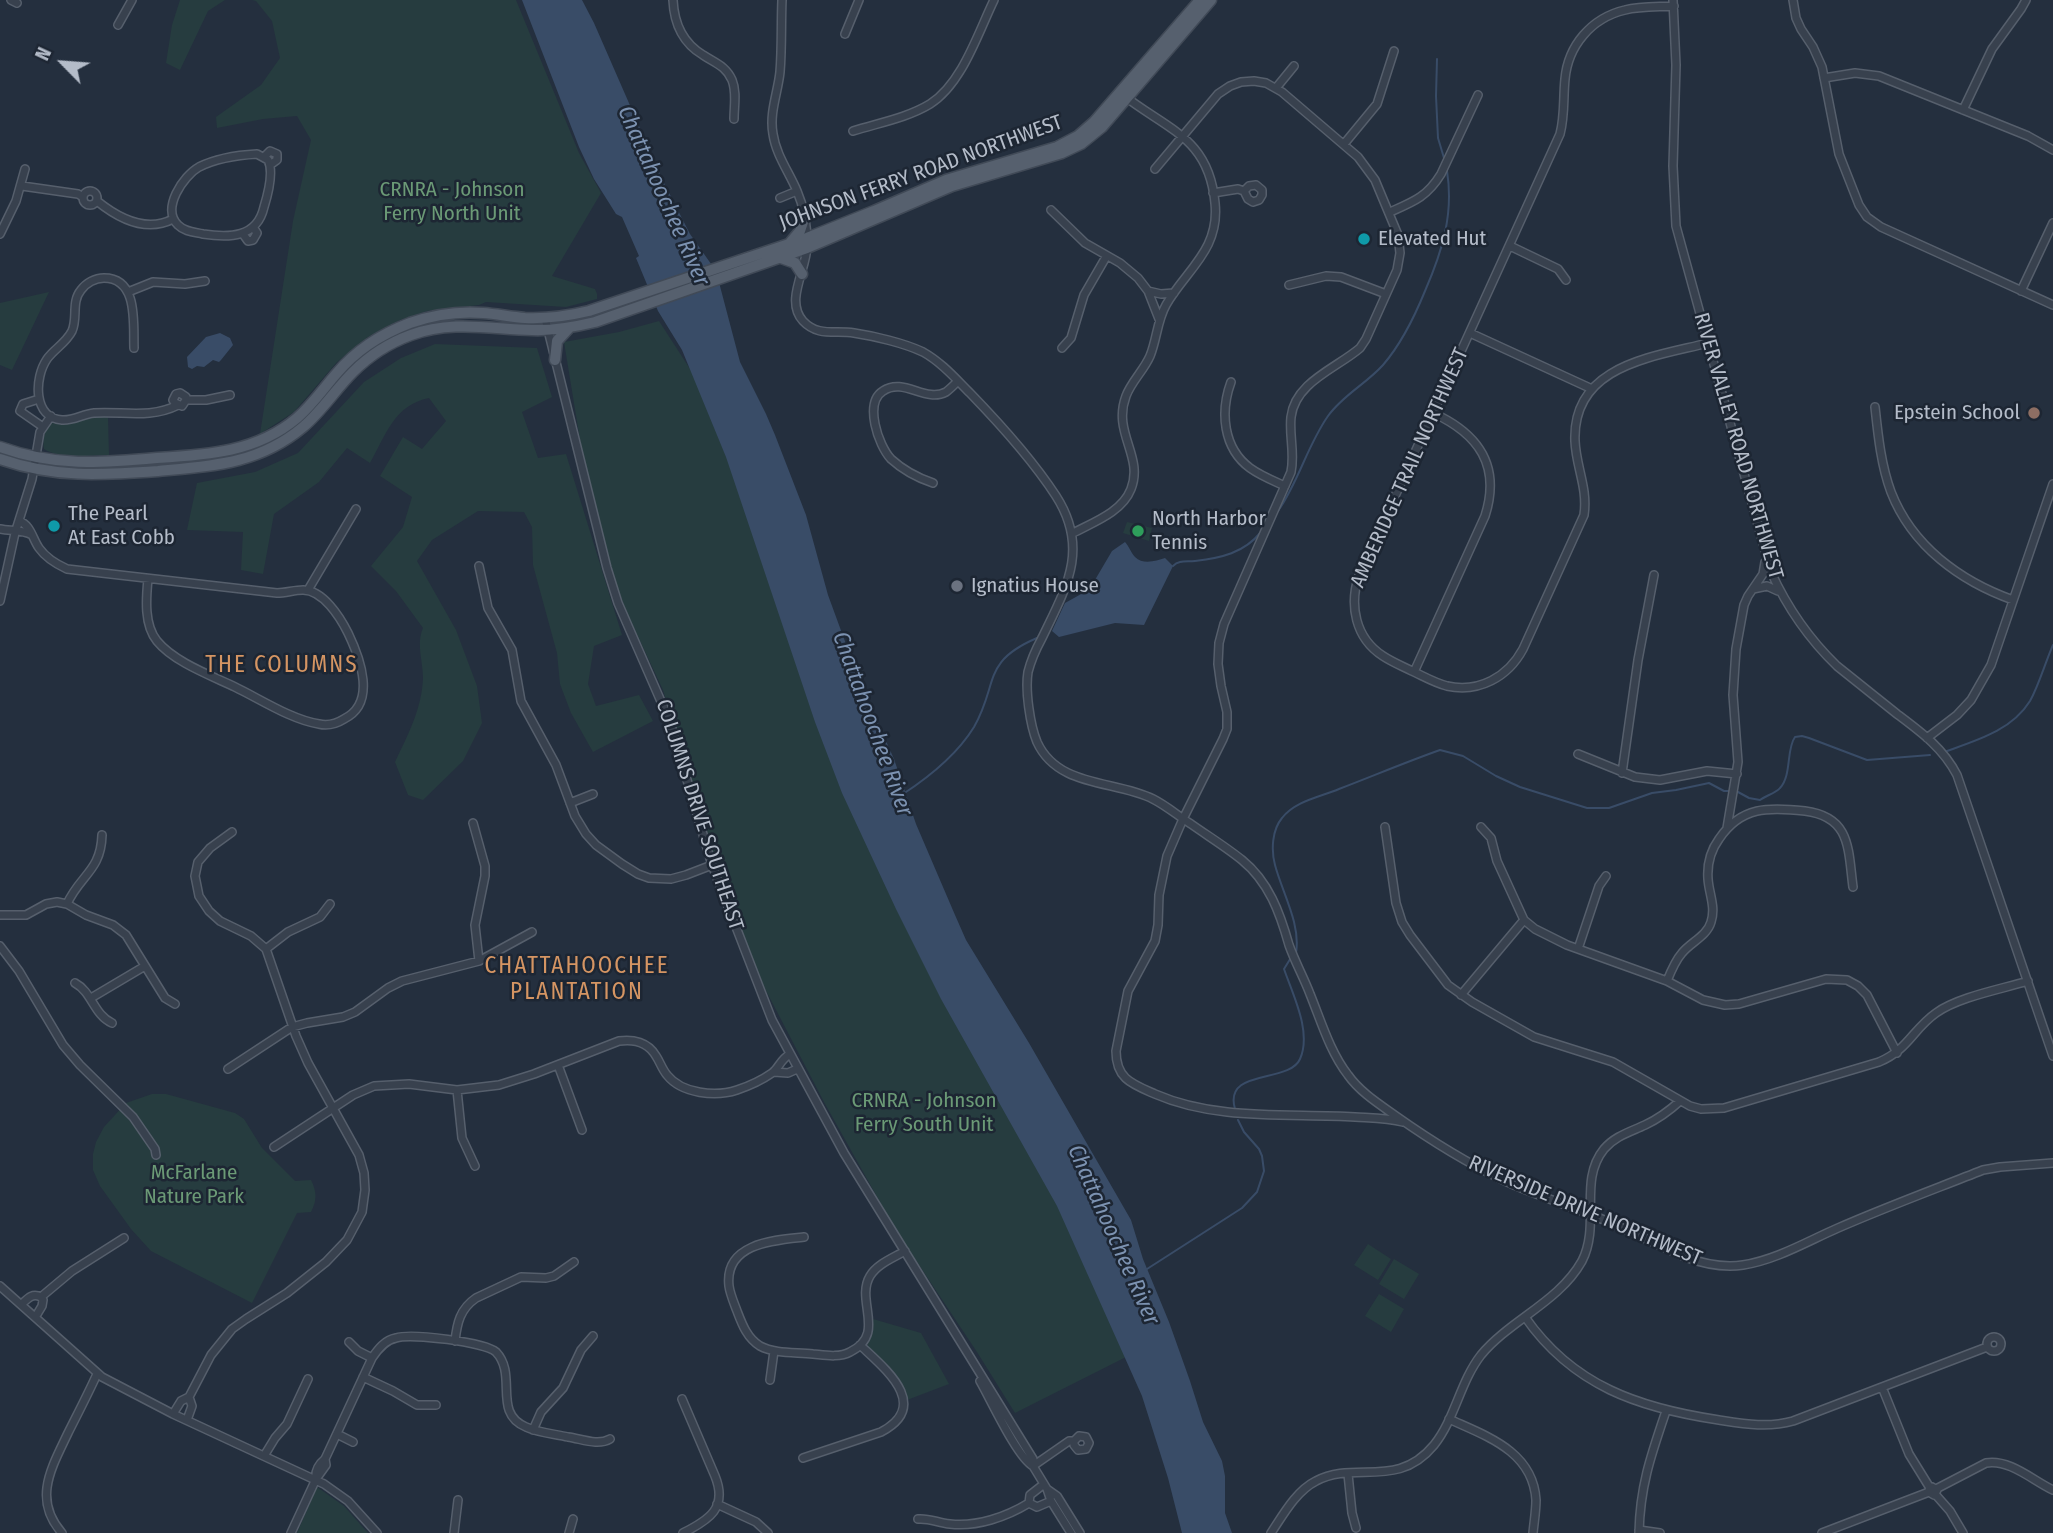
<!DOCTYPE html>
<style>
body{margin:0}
#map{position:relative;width:2053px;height:1533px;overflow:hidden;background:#242f3e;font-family:"Fira Sans Condensed",sans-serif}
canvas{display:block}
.north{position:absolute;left:28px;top:28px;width:70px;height:70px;-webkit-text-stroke:5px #1d2633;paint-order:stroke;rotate:295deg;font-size:19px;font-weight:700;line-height:28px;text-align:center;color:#b4bcc9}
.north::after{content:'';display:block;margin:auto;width:24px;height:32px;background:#b4bcc9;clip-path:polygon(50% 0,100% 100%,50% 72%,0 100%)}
</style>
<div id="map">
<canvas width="2053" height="1533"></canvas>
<div class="north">N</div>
</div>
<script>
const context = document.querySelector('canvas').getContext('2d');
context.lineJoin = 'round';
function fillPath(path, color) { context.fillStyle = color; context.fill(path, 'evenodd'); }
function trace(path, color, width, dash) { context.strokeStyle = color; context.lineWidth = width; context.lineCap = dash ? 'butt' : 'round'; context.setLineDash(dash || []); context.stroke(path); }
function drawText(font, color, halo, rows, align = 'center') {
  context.font = font + ' "Fira Sans Condensed",sans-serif'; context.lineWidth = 5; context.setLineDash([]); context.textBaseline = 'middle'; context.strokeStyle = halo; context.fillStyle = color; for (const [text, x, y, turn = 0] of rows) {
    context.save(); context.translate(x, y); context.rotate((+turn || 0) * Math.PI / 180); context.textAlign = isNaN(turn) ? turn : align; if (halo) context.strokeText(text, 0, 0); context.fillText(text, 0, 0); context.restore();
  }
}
fillPath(new Path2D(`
 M 180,0 L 225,0 L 208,11 L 180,70 L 166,63 L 172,25 Z
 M 252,0 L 516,0 L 579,153 L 601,193 L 552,276 L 595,289 L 597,294 L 597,299 L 566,307 L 486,302 L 479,305 L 427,311 L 400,320 L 368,337 L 337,362 L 294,412 L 260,434 L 293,221 L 311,140 L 297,116 L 263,119 L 217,128 L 216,117 L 261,85 L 280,58 L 272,21 L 256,1 Z
 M 49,292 L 12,370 L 0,365 L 0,303 Z
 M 659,321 L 703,389 L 1000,1081 L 1128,1356 L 1015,1413 L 977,1352 L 895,1229 L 824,1102 L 761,981 L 725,895 L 663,690 L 626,611 L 613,576 L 582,452 L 564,342 L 619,332 Z
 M 435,344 L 537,348 L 552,397 L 522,412 L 538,458 L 566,454 L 622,635 L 594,646 L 588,684 L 596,706 L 639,695 L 653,721 L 593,752 L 571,713 L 560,684 L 557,653 L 533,565 L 532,527 L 524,512 L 478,511 L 432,540 L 417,561 L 456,630 L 477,686 L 482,723 L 463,761 L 423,800 L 408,795 L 395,762 C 408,735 422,708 423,678 C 423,661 416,644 423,628 L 396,591 L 371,566 L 403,527 L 412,497 L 380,476 L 403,437 L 422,449 L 446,421 L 429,398 C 394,405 386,435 370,463 L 347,448 L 319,482 L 274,514 L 263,574 L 241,570 L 243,532 L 187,530 L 197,483 L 255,472 L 298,453 L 364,382 L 401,358 Z
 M 96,417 L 108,417 L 109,455 C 90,455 61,460 44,449 C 42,441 45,429 50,423 L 67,424 Z
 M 1127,522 L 1152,528 L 1149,541 L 1123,533 Z
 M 152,1094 L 166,1094 L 235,1113 L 244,1119 L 262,1148 L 295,1181 L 311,1180 C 317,1192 317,1200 311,1212 L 297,1213 L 252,1303 L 151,1251 L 131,1229 L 100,1186 L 93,1170 L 93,1154 L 96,1142 L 104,1127 L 126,1103 Z
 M 1368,1244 L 1391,1259 L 1378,1280 L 1354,1265 Z
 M 1394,1259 L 1419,1274 L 1404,1299 L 1379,1284 Z
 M 1379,1294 L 1404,1309 L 1391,1332 L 1365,1316 Z
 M 873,1319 L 921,1333 L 949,1384 L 907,1400 C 902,1374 887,1365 868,1347 C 866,1340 872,1328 873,1319 Z
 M 317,1487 L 344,1506 L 368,1533 L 297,1533 Z`), '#263c3f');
fillPath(new Path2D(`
 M 522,0 L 582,0 L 594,23 L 663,181 L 690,234 L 716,271 L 740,362 L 766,414 L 775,435 L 806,515 L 828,595 L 843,636 L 865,694 L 894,759 L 916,824 L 955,915 L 966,940 L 1029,1043 L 1131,1220 L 1143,1259 L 1169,1322 L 1190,1381 L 1203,1422 L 1222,1461 L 1225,1476 L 1225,1513 L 1232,1533 L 1182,1533 L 1168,1478 L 1142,1396 L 1057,1206 L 941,999 L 896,909 L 842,793 L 815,722 L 726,457 L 682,350 L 658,311 L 636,258 L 639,256 L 622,217 L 616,214 L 594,179 L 579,147 Z
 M 220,333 L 230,338 L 233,345 L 221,360 L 219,362 L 213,360 L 204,367 L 197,366 L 192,369 L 188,367 L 187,357 L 206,337 Z
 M 1125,542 C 1129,546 1131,553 1135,557 C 1143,565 1156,561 1165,558 L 1173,566 L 1144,625 L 1115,623 L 1059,637 L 1052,631 L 1065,603 L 1083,593 L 1092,585 L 1112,551 Z`), '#394c67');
trace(new Path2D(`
 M 1437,59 L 1436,96 L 1438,138 L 1444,158
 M 1278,511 C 1299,481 1307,446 1328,416 C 1343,395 1366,384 1383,365 C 1402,343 1414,318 1425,291 C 1442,252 1454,214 1447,171
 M 1173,566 C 1179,560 1186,562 1195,561 C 1221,558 1244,553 1261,532
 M 1947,751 C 1978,740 2012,730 2030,701 C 2039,685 2045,663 2053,645
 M 1738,792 L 1749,798 L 1760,800 C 1765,796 1776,793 1780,788 C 1792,775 1786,749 1795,737 L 1802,736 L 1809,738 L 1867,760 L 1930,755
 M 903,794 C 929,777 958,753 974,727 C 999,683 981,662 1037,638
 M 1296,953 C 1301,924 1282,892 1275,865 C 1271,850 1272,830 1282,818 C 1295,801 1320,797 1339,789 C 1373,776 1406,762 1440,750 L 1463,756 L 1496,776 L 1520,787 L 1587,808 L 1609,808 L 1652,793 L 1676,790 L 1709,783 L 1724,791 L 1730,791
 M 1235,1109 C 1223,1068 1289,1084 1300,1059 C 1312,1032 1293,995 1284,969 L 1292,956
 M 1147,1269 L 1242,1208 L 1257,1192 L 1264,1171 L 1262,1156 L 1259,1149 L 1244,1132 L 1238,1120`), '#394c67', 2);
const minor = new Path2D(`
 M 11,0 L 17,3
 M 673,0 C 674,23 683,43 703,55 C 715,63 726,66 732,80 C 737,92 734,106 734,119
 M 782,0 C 781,24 782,48 780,72 C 778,92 769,113 773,134 C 776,155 789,172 797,191 C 804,207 807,227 807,244 C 808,268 784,300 803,321 C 818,337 835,330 854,333 C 874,336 904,343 923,352 C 941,362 955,378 970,393 C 1001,425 1032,459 1056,496 C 1090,549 1066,588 1042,638 C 1036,649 1031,660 1028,672 C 1025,690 1030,725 1037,742 C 1058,788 1115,780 1153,799 C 1167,806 1178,816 1191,824 C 1208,836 1226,847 1242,860 C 1269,882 1280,913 1289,945 C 1295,962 1304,978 1310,994 C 1321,1021 1330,1052 1348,1075 C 1360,1092 1379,1104 1396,1116 C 1430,1140 1465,1162 1503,1180 C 1530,1193 1559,1202 1587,1213 C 1620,1226 1652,1242 1685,1257 C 1704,1264 1723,1268 1743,1265 C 1776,1260 1808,1241 1838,1228 C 1886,1207 1935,1189 1983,1170 L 2000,1167 L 2053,1163
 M 1673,0 L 1676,65 L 1673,166 L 1676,226 L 1771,572 C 1787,607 1809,639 1837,666 C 1857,682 1877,698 1897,714 C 1921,732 1943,748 1957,775 L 2053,1056
 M 1793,0 L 1796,18 L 1801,29 L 1813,47 L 1822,67 L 1839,154 L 1859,205 L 1867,217 L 1881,227 L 2053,305
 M 1674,6 C 1658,7 1640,6 1625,10 C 1591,18 1568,46 1565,79 C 1563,98 1565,115 1560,134 L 1359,575 C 1349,605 1355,638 1383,656 C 1392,662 1402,666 1412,671 C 1423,676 1435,683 1447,686 C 1479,693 1508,677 1523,649 L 1584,515 C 1588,488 1576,467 1575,441 C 1572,365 1653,357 1708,343
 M 118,25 L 132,0
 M 845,34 L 859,0
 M 1824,78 L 1855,73 L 1879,76 L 2028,136 L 2053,150
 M 1276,88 L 1294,66
 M 1963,110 L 1992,49 L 2021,9 L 2026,0
 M 853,131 C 878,123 907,118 930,104 C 962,84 978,33 994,0
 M 1344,144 L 1377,104 L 1394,51
 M 257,154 L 268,160 C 274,172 268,194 264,207 C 257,238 229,238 203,234 C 194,232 185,232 178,225 C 161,209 183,176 199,167 C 215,159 239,155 257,154 Z
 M 264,157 L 270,151 L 277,154 L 277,160 L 270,165
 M 1155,169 L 1218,94 L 1230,86 L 1241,82 L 1254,81 L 1266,83 L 1282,92 L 1358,157 L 1375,180 L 1398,235 L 1400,253 L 1397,270 L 1366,339 L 1360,348 C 1337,368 1295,382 1291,417 C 1289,436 1295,453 1291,472 L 1224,624 L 1219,643 L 1218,664 L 1221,686 L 1227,712 L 1227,729 L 1223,739 L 1183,819 L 1167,856 L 1159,895 L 1158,925 L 1155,941 L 1128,991 L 1116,1051 C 1116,1079 1132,1084 1155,1094 C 1217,1121 1288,1113 1355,1117 C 1371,1118 1388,1118 1403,1122
 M 22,186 L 78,194 L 83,197
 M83 198a7 7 0 1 1 14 0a7 7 0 1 1-14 0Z
 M 1213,193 L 1238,189 L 1244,191 L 1249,186 L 1256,185 L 1262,190 L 1262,195 L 1259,200 L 1253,202 L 1248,199 L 1244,191
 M 780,198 L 797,191
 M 97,201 C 118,218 146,233 173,219
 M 1051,210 L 1085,243 L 1120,263 L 1138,278 L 1148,291 L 1159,319
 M 1390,212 C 1413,202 1427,197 1441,174 L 1478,95
 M 0,234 L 16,201 L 25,169
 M 243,234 L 248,241 L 253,240 L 257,233 L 253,227
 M 1510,246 L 1558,269 L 1566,280
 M 1289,285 L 1326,276 L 1341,277 L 1386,294
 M 1148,291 L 1161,294 L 1174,293
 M 2021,291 L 2053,223
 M 128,292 L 153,282 L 185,284 L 205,281
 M 545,318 L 607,568 L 618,603 L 670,722 L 712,865 L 772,1020 L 844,1153 L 1033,1459 L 1033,1466 L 1047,1489
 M 1470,333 L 1592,389
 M 134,348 C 133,325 139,278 104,278 C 95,278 86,283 81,290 C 71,302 78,318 72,331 C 66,343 54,349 47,359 C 34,378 33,418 62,420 C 73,421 83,414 94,413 C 123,411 150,419 178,405
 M 1062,348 L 1071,338 L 1084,295 L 1106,257
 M 1231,382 C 1220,412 1223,448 1250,468 C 1261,476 1274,481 1285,486
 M 39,399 L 23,404 L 20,411 L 43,427
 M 186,400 L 186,397 L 180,393 L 176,394 L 173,400 L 175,403 L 182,406 L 186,400 L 206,400 L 230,395
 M 1875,407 C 1878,435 1881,465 1891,492 C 1912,546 1960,581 2013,600
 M 933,483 C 918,478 903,470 891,459 C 878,445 864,403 883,391 C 904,377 925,403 946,392 C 950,389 954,385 958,381
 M 19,521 C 31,525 32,538 39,548 C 46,558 56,564 67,569 L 277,593 C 286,593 294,590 303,590 C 323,590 340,617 348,633 C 360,658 377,703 344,719 C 336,724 328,726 319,724 C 292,720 260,699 235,687 C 212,676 174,662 157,641 C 144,625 146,599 148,579
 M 0,529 C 10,531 24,530 32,535
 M 1073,533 C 1094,522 1122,512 1131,489 C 1144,456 1112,433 1126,396 C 1131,382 1144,370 1150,356 C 1157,339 1157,321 1166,305 C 1186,270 1220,250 1215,203 C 1209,138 1168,130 1123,95
 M 479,566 L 488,608 L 512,650 L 521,701 L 556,765 L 575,816 L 586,834 L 596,845 L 622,864 L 638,874 L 649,878 L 671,879 L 686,875 L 712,865
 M 1753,589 L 1767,586 L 1778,591
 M 308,590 L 356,509
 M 0,601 L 15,533 L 32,479 L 40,432 L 51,416
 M 1414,672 L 1485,516 C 1501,466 1479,434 1433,413
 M 1927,738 L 1957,715 L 1971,700 L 1991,665 L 2053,484
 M 1578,754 L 1635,777 L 1660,780 L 1707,771 L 1737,774
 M 1622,773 L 1638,660 L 1654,575
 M 570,803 L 593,794
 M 473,823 L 485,866 L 485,876 L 475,925 L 479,961
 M 1385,827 L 1396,903 L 1402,922 L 1410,935 L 1448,985 L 1472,1002 L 1534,1037 L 1613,1062 L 1690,1106 L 1701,1109 L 1724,1108 L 1879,1062 C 1908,1050 1913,1029 1936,1013 C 1958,997 2002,989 2028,981
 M 1481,827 L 1491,838 L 1497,861 L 1524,920 L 1535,929 L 1567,945 L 1667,981 L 1703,1000 L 1725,1005 L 1739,1004 L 1826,979 L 1847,980 L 1858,986 L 1867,995 L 1897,1053
 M 1727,828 L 1738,762 L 1733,695 L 1736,649 L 1744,605 L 1748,596 L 1763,574 L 1765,562
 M 67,904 C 80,875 101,871 102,835
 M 0,915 L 26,915 L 46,904 L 57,902 L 67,904 L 86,915 L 113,925 L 126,935 L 165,998 L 175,1004
 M 0,946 L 19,971 L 63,1045 L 80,1065 L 133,1117 L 155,1149 L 156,1155
 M 266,949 L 288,932 L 320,917 L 330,904
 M 1578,949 L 1599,886 L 1606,876
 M 1667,981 C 1671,971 1675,961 1682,953 C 1691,942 1707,936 1711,922 C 1716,907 1709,894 1708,879 C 1707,865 1711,850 1719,839 C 1741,806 1769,807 1805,811 C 1851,817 1848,849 1853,887
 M 75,983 C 92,992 94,1015 112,1023
 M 1461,995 L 1524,920
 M 91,998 L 145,966
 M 558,1065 L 582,1130
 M 228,1069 L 292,1027 L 307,1023 L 343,1017 L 355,1012 L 388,988 L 402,981 L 479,961 L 532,932
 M 774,1072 L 788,1073 L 797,1069
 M 457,1090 L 462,1138 L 475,1166
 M 274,1147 L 353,1095 L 374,1086 L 409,1084 L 457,1090 L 499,1085 L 534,1074 L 619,1041 C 633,1039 648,1042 656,1056 C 660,1062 662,1069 667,1075 C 682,1094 716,1097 737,1090 C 749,1086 762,1080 772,1073 C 779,1068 780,1060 790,1054
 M 804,1237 C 775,1240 724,1243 729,1286 C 730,1294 734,1303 737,1311 C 742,1324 747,1338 760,1346 C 775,1354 796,1352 813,1354 C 824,1355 839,1358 850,1352 C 887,1334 855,1301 870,1276 C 877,1264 893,1258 905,1251
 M 0,1286 L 102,1377 L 173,1414 L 324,1484 L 348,1501 L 377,1533
 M 41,1297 L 72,1271 L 124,1238
 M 22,1304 C 28,1298 32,1293 41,1297
 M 36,1316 L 42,1306 L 43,1300 L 41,1297
 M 1525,1317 C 1573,1386 1639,1408 1719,1420 C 1745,1424 1768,1428 1793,1421 L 1987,1347
 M1987 1344a7 7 0 1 1 14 0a7 7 0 1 1-14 0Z
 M 455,1341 C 457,1323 460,1309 476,1298 L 521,1277 L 546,1278 L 554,1276 L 574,1262
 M 349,1342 L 358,1351 L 372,1358
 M 363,1377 L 393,1391 L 417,1405 L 436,1405
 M 770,1380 L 774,1351
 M 980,1381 C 991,1400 1017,1457 1033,1466
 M 1882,1387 L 1909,1454 L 1930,1488
 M 682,1399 L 715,1476 C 728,1508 709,1520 683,1533
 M 173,1414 L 181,1401 L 189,1397 L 211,1355 L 232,1329 L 246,1319 L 287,1293 L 326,1262 L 347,1240 L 362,1212 L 365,1190 L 364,1173 L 359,1155 L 308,1063 L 296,1036 L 266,949 L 251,936 L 220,921 L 209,911 L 199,896 L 195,876 L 198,862 L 210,848 L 232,832
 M 1449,1419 C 1486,1436 1533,1451 1536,1500 C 1536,1511 1534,1522 1533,1533
 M 187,1420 L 192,1406 L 189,1397
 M 533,1430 L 541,1412 L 563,1388 L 581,1350 L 593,1336
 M 337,1434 L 353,1442
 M 264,1456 L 275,1438 L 287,1424 L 308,1379
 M 803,1458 L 881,1432 C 932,1405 884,1368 860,1345
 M 1033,1466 L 1069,1441 L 1074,1441 L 1079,1436 L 1086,1437 L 1089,1443 L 1086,1449 L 1078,1450 L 1074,1445 L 1074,1441
 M 1348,1474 L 1352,1513 L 1356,1528
 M 316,1479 L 326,1465 L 325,1459
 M 1936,1489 L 1986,1463 C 2010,1459 2032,1480 2053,1490
 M 1935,1494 L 1950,1511 L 1963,1533
 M 1029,1503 L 1037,1507 L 1051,1501
 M 717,1504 L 756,1522 L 768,1533
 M 918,1519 C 930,1518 938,1523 950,1524 C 977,1527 1006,1517 1029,1503 L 1030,1495 L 1044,1484
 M 1639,1530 L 1660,1533
 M 62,1533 C 32,1499 52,1467 68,1433 C 78,1413 88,1394 97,1374
 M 291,1533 L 316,1479 C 315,1471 319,1464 325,1459 L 372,1358 C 378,1349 385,1340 396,1338 C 411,1333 485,1342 496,1352 C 518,1375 492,1413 526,1427 C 539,1433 555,1434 568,1437 C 582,1439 598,1446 610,1439
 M 454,1533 L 458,1500
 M 569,1533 L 573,1519
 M 1071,1533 L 1051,1501 L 1047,1489 L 1057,1496 L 1080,1533
 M 1271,1533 C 1283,1515 1296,1491 1316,1481 C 1355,1460 1397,1490 1434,1445 C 1455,1419 1460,1382 1481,1355 C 1510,1320 1559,1302 1582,1261 C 1601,1224 1578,1181 1604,1149 C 1615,1136 1630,1132 1645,1125 C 1658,1119 1669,1111 1680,1101
 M 1639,1533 C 1640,1486 1651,1455 1666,1411
 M 1822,1533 L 1929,1492 L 1934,1495 L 1937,1490 L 1932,1487 L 1929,1490 L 1929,1492`);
const major = new Path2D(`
 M 790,243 L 800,231 L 804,219
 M 781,258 L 795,263 L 802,274
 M 555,360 L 557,341 L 569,328
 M 0,447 C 55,467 101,463 157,458 C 208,455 257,452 297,418 C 312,405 323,389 336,374 C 356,350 381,334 410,323 C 433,315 458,311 483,313 C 497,314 511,317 525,318 C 547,319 568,316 589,311 L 807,238 L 874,211 L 946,180 L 1057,147 L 1078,136 L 1094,122 L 1200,0
 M 0,459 C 54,478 101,475 158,471 C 212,466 259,464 303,427 C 322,411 335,390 353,372 C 369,356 389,343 411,335 C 452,320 490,329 532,330 C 554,331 574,327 595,322 L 807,248 L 952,186 L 1062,153 L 1081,144 L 1102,127 L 1211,0`);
trace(minor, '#565f6c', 10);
trace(major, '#414a57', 13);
trace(minor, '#38414e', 7);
trace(major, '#56606e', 10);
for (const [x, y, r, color] of [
 [1364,239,7,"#0f9aa8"],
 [2034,413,7,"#8d6e63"],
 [54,526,7,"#0f9aa8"],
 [1138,531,7,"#2e9e5b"],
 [957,586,7,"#6b7280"]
]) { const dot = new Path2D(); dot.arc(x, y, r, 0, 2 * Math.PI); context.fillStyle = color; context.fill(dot); trace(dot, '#1d2633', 2.5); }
drawText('21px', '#b4bcc9', '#1d2633', [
 ["JOHNSON FERRY ROAD NORTHWEST",921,173,-20],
 ["RIVER VALLEY ROAD NORTHWEST",1738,446,74],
 ["AMBERIDGE TRAIL NORTHWEST",1410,468,-66],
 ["COLUMNS DRIVE SOUTHEAST",699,815,72],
 ["RIVERSIDE DRIVE NORTHWEST",1585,1211,23]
]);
drawText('21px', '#6b9a76', '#1d2633', [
 ["CRNRA - Johnson",452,190],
 ["Ferry North Unit",452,214],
 ["CRNRA - Johnson",924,1101],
 ["Ferry South Unit",924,1125],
 ["McFarlane",194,1173],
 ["Nature Park",194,1197]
]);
drawText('21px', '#b4bcc9', '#1d2633', [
 ["Elevated Hut",1378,239],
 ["Epstein School",2020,413,"right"],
 ["The Pearl",68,514],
 ["At East Cobb",68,538],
 ["North Harbor",1152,519],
 ["Tennis",1152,543],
 ["Ignatius House",971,586]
], 'left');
drawText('italic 23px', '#7c92b1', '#1d2633', [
 ["Chattahoochee River",663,196,66],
 ["Chattahoochee River",872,724,70],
 ["Chattahoochee River",1113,1235,66]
]);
context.letterSpacing = '2px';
drawText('23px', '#d59563', '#1d2633', [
 ["THE COLUMNS",282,666],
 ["CHATTAHOOCHEE",577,967],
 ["PLANTATION",577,993]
]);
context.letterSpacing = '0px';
</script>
